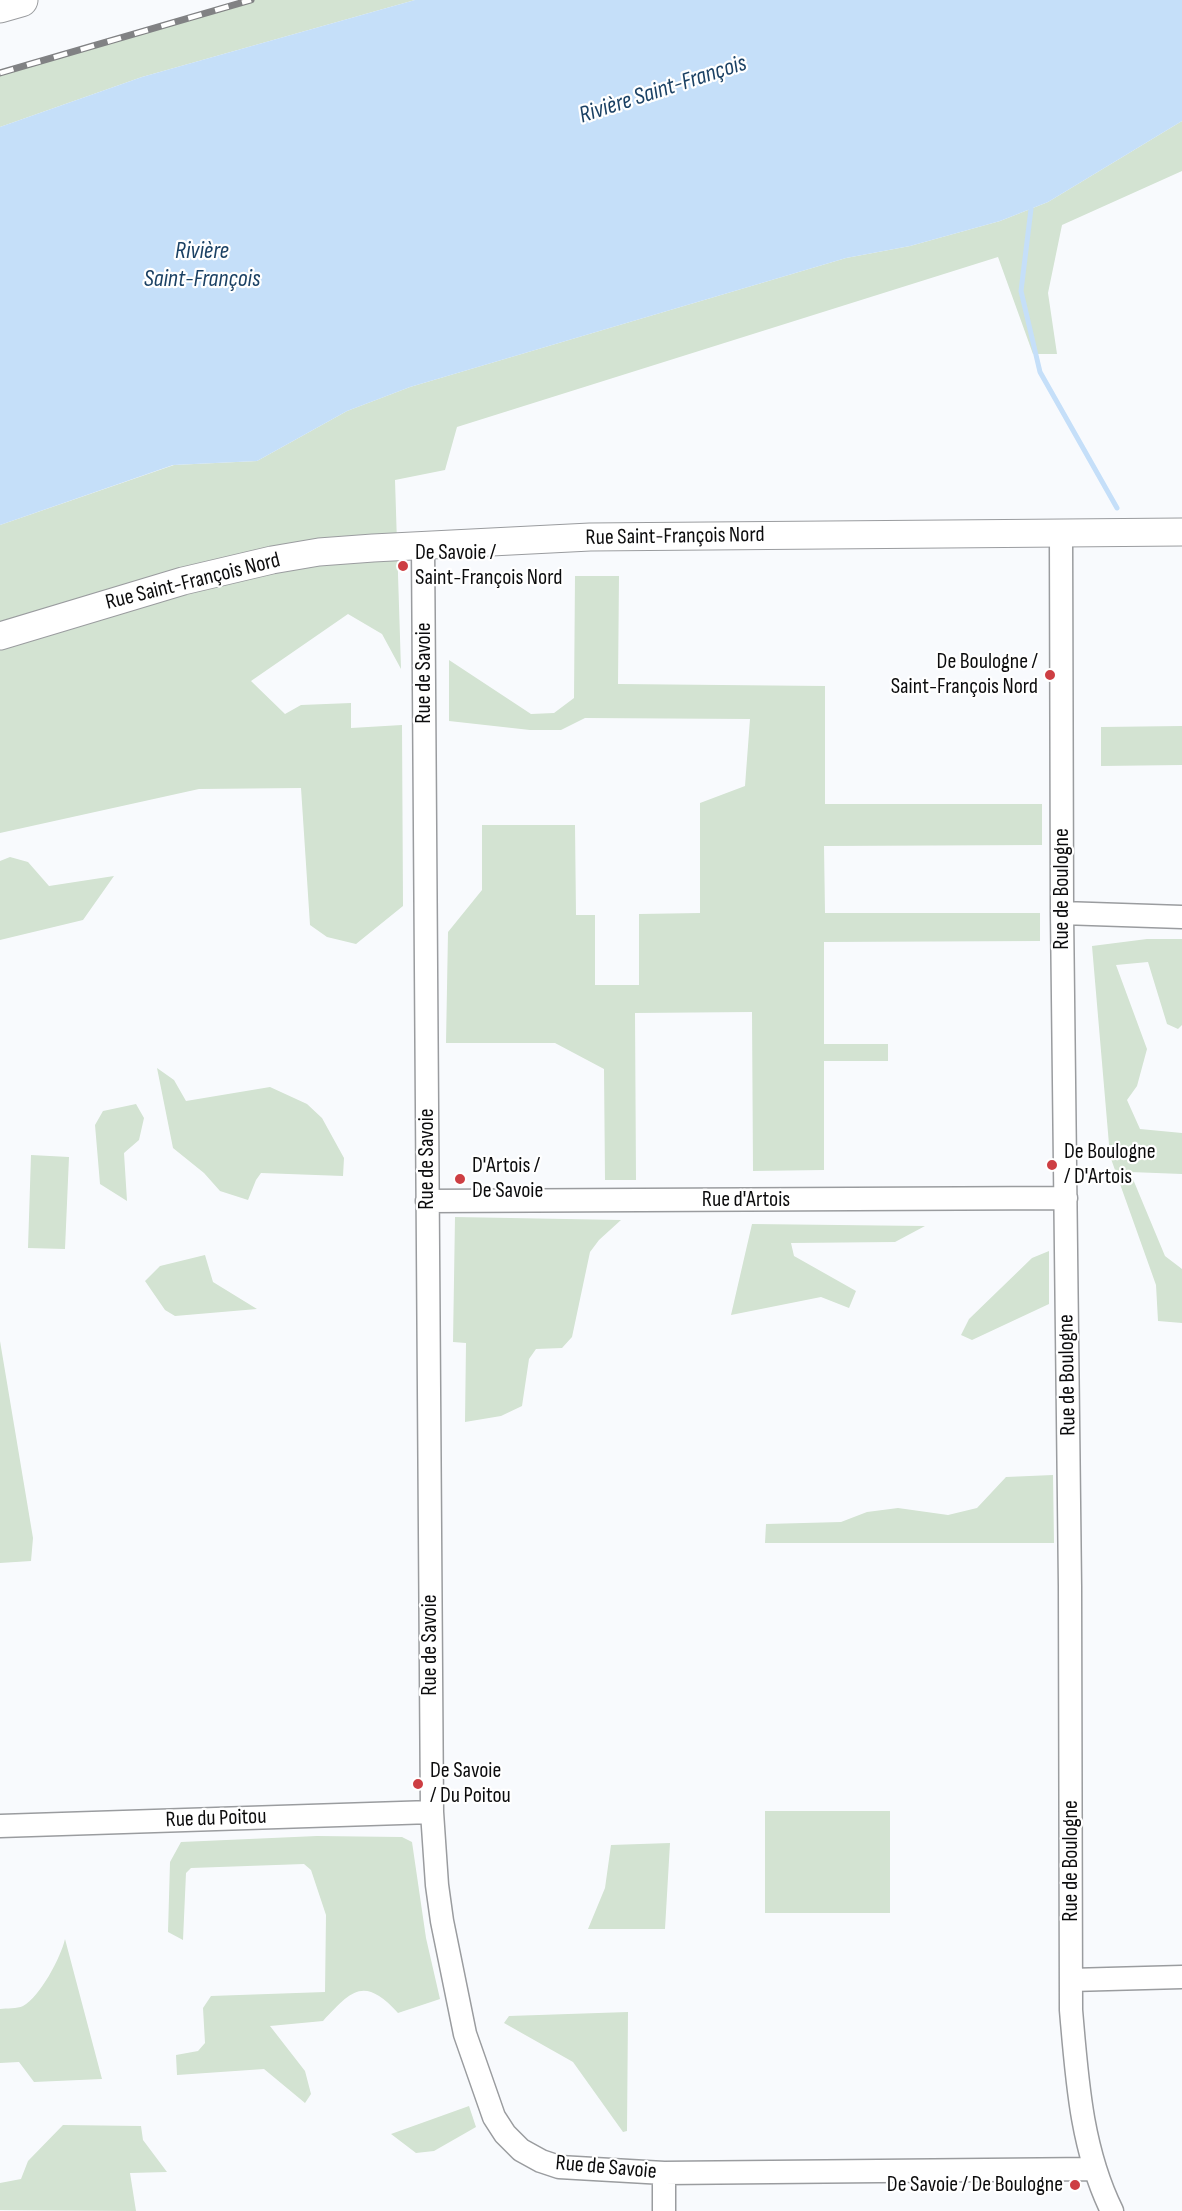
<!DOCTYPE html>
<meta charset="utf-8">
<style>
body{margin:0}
canvas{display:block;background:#f8fafd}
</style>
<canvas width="1182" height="2211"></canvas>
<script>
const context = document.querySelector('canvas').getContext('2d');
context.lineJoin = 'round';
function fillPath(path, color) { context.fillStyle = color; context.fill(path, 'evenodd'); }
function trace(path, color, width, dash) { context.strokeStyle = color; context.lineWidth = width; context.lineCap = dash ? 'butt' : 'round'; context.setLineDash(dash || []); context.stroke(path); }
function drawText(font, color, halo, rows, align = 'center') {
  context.font = font + ' "Sofia Sans Condensed",sans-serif'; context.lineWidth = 4.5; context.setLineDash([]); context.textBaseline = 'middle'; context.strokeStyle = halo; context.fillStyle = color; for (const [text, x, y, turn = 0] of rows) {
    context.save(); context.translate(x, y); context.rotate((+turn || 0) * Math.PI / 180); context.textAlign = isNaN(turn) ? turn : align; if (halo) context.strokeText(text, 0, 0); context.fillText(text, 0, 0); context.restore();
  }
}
fillPath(new Path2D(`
 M 252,0 L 415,0 L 142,77 L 0,127 L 0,75 Z
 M 1182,121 L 1182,171 L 1062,225 L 1048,293 L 1057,354 L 1033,354 L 998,257 L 457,427 L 445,470 L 395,480 L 401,669 L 382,634 L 348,614 L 251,681 L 285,714 L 301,705 L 351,703 L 351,728 L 402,725 L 403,906 L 356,944 L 327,937 L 310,925 L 301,788 L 199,789 L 0,833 L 0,525 L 174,465 L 257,461 L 347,411 L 410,387 L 846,258 L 910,246 L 1000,221 L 1048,202 Z
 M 575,576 L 619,576 L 618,684 L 825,686 L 825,804 L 1042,804 L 1042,845 L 824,846 L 825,913 L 1040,913 L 1040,941 L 824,942 L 824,1044 L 888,1044 L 888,1061 L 824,1061 L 824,1170 L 753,1171 L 752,1012 L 635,1013 L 636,1180 L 605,1180 L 604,1069 L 555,1043 L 446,1043 L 448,932 L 482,890 L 482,825 L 575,825 L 576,915 L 595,915 L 595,985 L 639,985 L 639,914 L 700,913 L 700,803 L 745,786 L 750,719 L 585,718 L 561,730 L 530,730 L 449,721 L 449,660 L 531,714 L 554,713 L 574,698 Z
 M 1182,726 L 1182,765 L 1101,766 L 1101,727 Z
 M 10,857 L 28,862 L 49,886 L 114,876 L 83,920 L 0,940 L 0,861 Z
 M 1147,939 L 1182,939 L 1182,1025 L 1178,1029 L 1167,1024 L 1148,962 L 1116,965 L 1147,1049 L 1137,1086 L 1127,1100 L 1140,1129 L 1182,1133 L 1182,1174 L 1130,1172 L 1165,1256 L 1182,1269 L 1182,1323 L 1158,1321 L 1156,1285 L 1110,1156 L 1092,946 Z
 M 157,1068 L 174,1080 L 186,1101 L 270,1087 L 307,1104 L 322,1118 L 344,1158 L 343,1176 L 261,1173 L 256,1180 L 248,1200 L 220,1191 L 204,1173 L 173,1148 Z
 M 136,1104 L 144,1118 L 139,1140 L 124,1153 L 127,1201 L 100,1184 L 95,1125 L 103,1111 Z
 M 31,1155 L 69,1157 L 65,1249 L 28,1248 Z
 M 455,1217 L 621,1220 L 599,1240 L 590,1252 L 572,1337 L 562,1348 L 536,1349 L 529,1359 L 522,1406 L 501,1416 L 465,1422 L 466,1343 L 453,1342 Z
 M 752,1224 L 925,1226 L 895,1242 L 791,1243 L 794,1256 L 856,1291 L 849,1308 L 821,1297 L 731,1315 Z
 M 1049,1251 L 1049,1304 L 972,1340 L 961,1335 L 969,1319 L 1032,1258 Z
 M 205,1255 L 213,1282 L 257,1309 L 175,1316 L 165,1310 L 145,1281 L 160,1266 Z
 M 0,1341 L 33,1538 L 31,1561 L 0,1563 Z
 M 1053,1475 L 1054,1543 L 765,1543 L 766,1524 L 841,1522 L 867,1512 L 898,1508 L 948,1515 L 977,1508 L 1006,1477 Z
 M 765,1811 L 890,1811 L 890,1913 L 765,1913 Z
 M 317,1836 L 402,1837 L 412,1842 L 426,1938 L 440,1999 L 398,2013 C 364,1976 352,1990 323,2021 L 270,2026 L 305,2071 L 311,2094 L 305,2103 L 264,2069 L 177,2075 L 176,2055 L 198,2051 L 205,2043 L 203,2008 L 211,1996 L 325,1992 L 326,1915 L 311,1870 L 304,1864 L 191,1868 L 186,1873 L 183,1940 L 168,1932 L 170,1862 L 181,1842 Z
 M 670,1843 L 665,1929 L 588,1929 L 605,1888 L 611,1845 Z
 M 65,1939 L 102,2079 L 34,2082 L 19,2062 L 0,2063 L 0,2009 C 7,2008 17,2009 23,2006 C 40,1997 61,1957 65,1939 Z
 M 628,2012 L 627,2131 L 623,2132 L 573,2062 L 504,2023 L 509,2016 Z
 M 469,2106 L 476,2127 L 434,2151 L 416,2153 L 391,2134 Z
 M 63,2125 L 141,2126 L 143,2140 L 167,2172 L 130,2173 L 136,2211 L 0,2210 L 0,2183 L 21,2179 L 28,2161 Z`), '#d3e3d2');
fillPath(new Path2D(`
 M 415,0 L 1182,0 L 1182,121 L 1048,202 L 1000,221 L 910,246 L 846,258 L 410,387 L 347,411 L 257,461 L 173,465 L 0,525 L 0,127 L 142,77 Z`), '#c5dff9');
trace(new Path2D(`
 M 1031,209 L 1021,291 L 1040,372 L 1117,508`), '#c5dff9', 5);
const minor = new Path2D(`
 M 1061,534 L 1062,913 L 1070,1586 L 1071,2010 C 1077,2079 1081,2148 1112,2211
 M 423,545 L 432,1812 L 437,1885 L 442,1921 L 465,2034 L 494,2117 L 505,2134 L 521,2150 L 541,2161 L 559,2167 L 664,2173 L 1094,2169
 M 1062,913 L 1182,917
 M 427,1201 L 1066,1198
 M 0,1826 L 432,1812
 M 1071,1980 L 1182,1977
 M 664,2173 L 664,2211`);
const tertiary = new Path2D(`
 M 0,636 L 183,581 L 272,560 L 319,552 L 373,548 L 590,537 L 1182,532`);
const primary = new Path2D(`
 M 0,6 L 21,0`);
trace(minor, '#9a9c9f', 25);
trace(tertiary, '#9a9c9f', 29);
trace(primary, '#9a9c9f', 35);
trace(minor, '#fff', 22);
trace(tertiary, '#fff', 27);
trace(primary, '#fff', 33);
const rail = new Path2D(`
 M 0,73 L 251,0`);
trace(rail, '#818284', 7);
trace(rail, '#fff', 4.5, [14]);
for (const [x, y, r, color] of [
 [403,566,6,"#cd3e43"],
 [1050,675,6,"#cd3e43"],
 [1052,1165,6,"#cd3e43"],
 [460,1179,6,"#cd3e43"],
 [418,1784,6,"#cd3e43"],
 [1075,2185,6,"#cd3e43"]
]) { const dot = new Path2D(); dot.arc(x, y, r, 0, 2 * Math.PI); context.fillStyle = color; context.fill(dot); trace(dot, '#fff', 2); }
drawText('22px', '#0c0c0d', '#fff', [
 ["Rue Saint-François Nord",675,537,-1],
 ["Rue Saint-François Nord",193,582,-14],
 ["Rue de Savoie",424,673,-90],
 ["Rue de Boulogne",1062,889,-90],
 ["Rue de Savoie",427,1159,-90],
 ["Rue d'Artois",746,1200],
 ["Rue de Boulogne",1068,1375,-91],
 ["Rue de Savoie",430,1645,-90],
 ["Rue du Poitou",216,1819,-2],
 ["Rue de Boulogne",1071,1861,-90],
 ["Rue de Savoie",606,2168,5]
]);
drawText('22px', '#0c0c0d', '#fff', [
 ["De Savoie /",415,553],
 ["Saint-François Nord",415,578],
 ["De Boulogne /",1038,662,"right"],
 ["Saint-François Nord",1038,687,"right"],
 ["De Boulogne",1064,1152],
 ["/ D'Artois",1064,1177],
 ["D'Artois /",472,1166],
 ["De Savoie",472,1191],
 ["De Savoie",430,1771],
 ["/ Du Poitou",430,1796],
 ["De Savoie / De Boulogne",1063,2185,"right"]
], 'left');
drawText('italic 24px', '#1b4164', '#fff', [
 ["Rivière Saint-François",663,90,-18],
 ["Rivière",202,252],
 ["Saint-François",202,280]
]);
</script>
